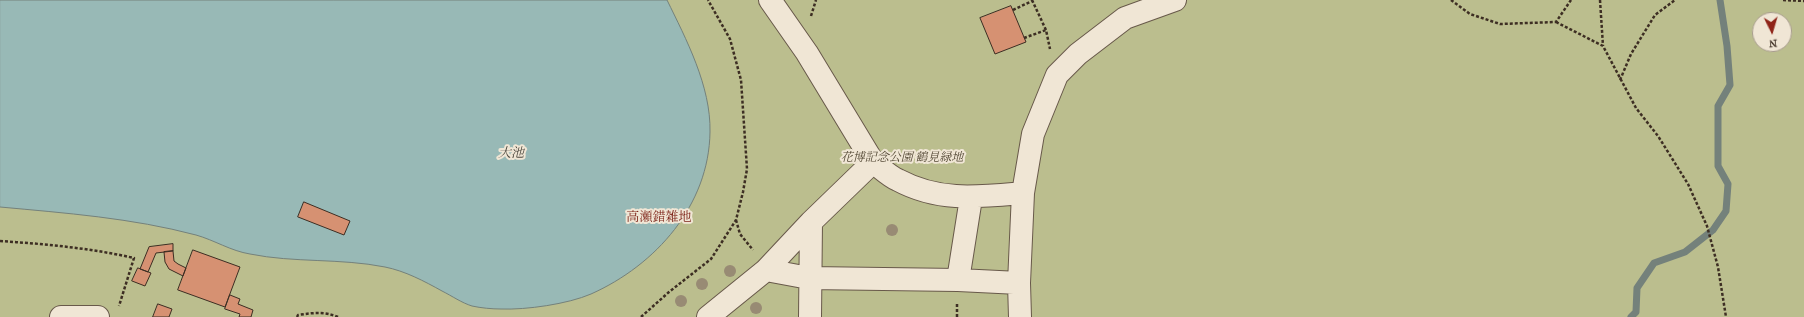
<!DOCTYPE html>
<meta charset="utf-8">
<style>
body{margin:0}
#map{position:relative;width:1804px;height:317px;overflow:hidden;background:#e8d9be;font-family:"IM FELL French Canon",serif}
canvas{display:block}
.north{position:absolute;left:1752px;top:12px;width:40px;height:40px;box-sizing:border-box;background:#f0e6d5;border:1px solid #a89c8e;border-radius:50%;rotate:175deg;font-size:11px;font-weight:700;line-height:16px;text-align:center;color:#3d2e23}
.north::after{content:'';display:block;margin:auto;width:14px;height:18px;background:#8f2418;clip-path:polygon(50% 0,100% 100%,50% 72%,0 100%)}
</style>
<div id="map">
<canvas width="1804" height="317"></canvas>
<div class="north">N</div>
</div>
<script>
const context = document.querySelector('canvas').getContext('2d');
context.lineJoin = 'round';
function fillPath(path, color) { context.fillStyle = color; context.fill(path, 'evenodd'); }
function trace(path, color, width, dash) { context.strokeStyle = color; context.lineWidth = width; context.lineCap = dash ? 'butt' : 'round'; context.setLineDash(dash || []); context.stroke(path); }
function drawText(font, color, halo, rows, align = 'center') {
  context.font = font + ' "IM FELL French Canon","Noto Serif JP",serif'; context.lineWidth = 4; context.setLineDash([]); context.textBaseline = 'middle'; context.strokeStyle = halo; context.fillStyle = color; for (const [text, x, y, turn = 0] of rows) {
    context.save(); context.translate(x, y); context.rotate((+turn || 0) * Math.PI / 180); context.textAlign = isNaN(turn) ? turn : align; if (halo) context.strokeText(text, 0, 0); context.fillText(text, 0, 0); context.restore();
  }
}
fillPath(new Path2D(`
 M 0,0 L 1804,0 L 1804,317 L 0,317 ZM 1760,20 L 1784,20 L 1784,44 L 1760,44 Z`), '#bbbe8e');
const water = new Path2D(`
 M 0,0 L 667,0 C 686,39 711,86 710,132 C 709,205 656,265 591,294 C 568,304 526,310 501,309 C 492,309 481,308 472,306 C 462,303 452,296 442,291 C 424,281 405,271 385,267 C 340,258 294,263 250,254 C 231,251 214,240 196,235 C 132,218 65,213 0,207 Z`);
fillPath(water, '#98b9b6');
trace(water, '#74817b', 1);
trace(new Path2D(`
 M 1631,317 L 1636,312 L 1637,288 L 1654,263 L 1685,252 L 1713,230 L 1726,211 L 1728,184 L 1718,166 L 1718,106 L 1730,85 L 1727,46 L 1720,0`), '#74817b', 7);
const building = new Path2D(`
 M 1011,6 L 1026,42 L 995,54 L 980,18 Z
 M 304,202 L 350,221 L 344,235 L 298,217 Z
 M 173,244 L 173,251 L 156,253 L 148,272 L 140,269 L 149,247 Z
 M 193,250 L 240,267 L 225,307 L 178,290 Z
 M 173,251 L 174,261 L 178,264 L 186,268 L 183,276 L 169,269 L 165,262 L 164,252 Z
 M 138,268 L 151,273 L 145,286 L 132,281 Z
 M 230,295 L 240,299 L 238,304 L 253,310 L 251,317 L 239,317 L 240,314 L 225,309 Z
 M 158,304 L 172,309 L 169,317 L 153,317 Z`);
fillPath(building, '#d69172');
trace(building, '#3d2e23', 1);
const minor = new Path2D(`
 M 873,162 C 881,168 889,176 898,180 C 939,202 978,197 1023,193
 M 766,270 L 809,278 L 958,280 L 1019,283
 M 958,280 L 971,198
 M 61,317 L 98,317
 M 708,317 L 766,270 L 811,222 L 873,162 L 807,53 L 770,0
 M 810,317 L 811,222
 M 1020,317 L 1019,283 L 1023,193 L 1033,134 L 1057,75 L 1078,54 L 1125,18 L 1175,0`);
trace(minor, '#68594a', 24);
trace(new Path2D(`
 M 1032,0 L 1046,30 L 1050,49
 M 1451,0 L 1470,14 L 1500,24 L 1556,22 L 1571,0
 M 1600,0 L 1603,46
 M 1783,0 L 1804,1
 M 1013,10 L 1032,1
 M 811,16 L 816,0
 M 1556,22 L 1603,46 L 1636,108 L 1658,136 L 1688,184 L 1707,226 L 1718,267 L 1726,317
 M 1024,38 L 1046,30
 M 1620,80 L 1631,54 L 1655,15 L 1675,0
 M 736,220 L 740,234 L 753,250
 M 0,241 C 45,244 90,248 134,258 L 119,306
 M 297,317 L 298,315 C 312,313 324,311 338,317
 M 641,317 L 669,292 L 711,259 L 736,220 L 743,192 L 747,169 L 741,80 L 730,39 L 708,0
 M 957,317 L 957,303`), '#3d2e23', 2.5, [3, 2]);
trace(minor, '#f0e6d5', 22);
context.fillStyle = '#988b74';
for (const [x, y] of [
 [892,230],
 [730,271],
 [702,284],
 [681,301],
 [756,308]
]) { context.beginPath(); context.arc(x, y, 6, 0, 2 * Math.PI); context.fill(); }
drawText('italic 12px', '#564b38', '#f0e6d5', [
 ["花博記念公園 鶴見緑地",902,158]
]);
drawText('italic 13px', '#4f4a40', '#f0e6d5', [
 ["大池",511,154]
]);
drawText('13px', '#7a1f14', '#f0e6d5', [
 ["高瀬錯雑地",659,218]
]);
</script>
